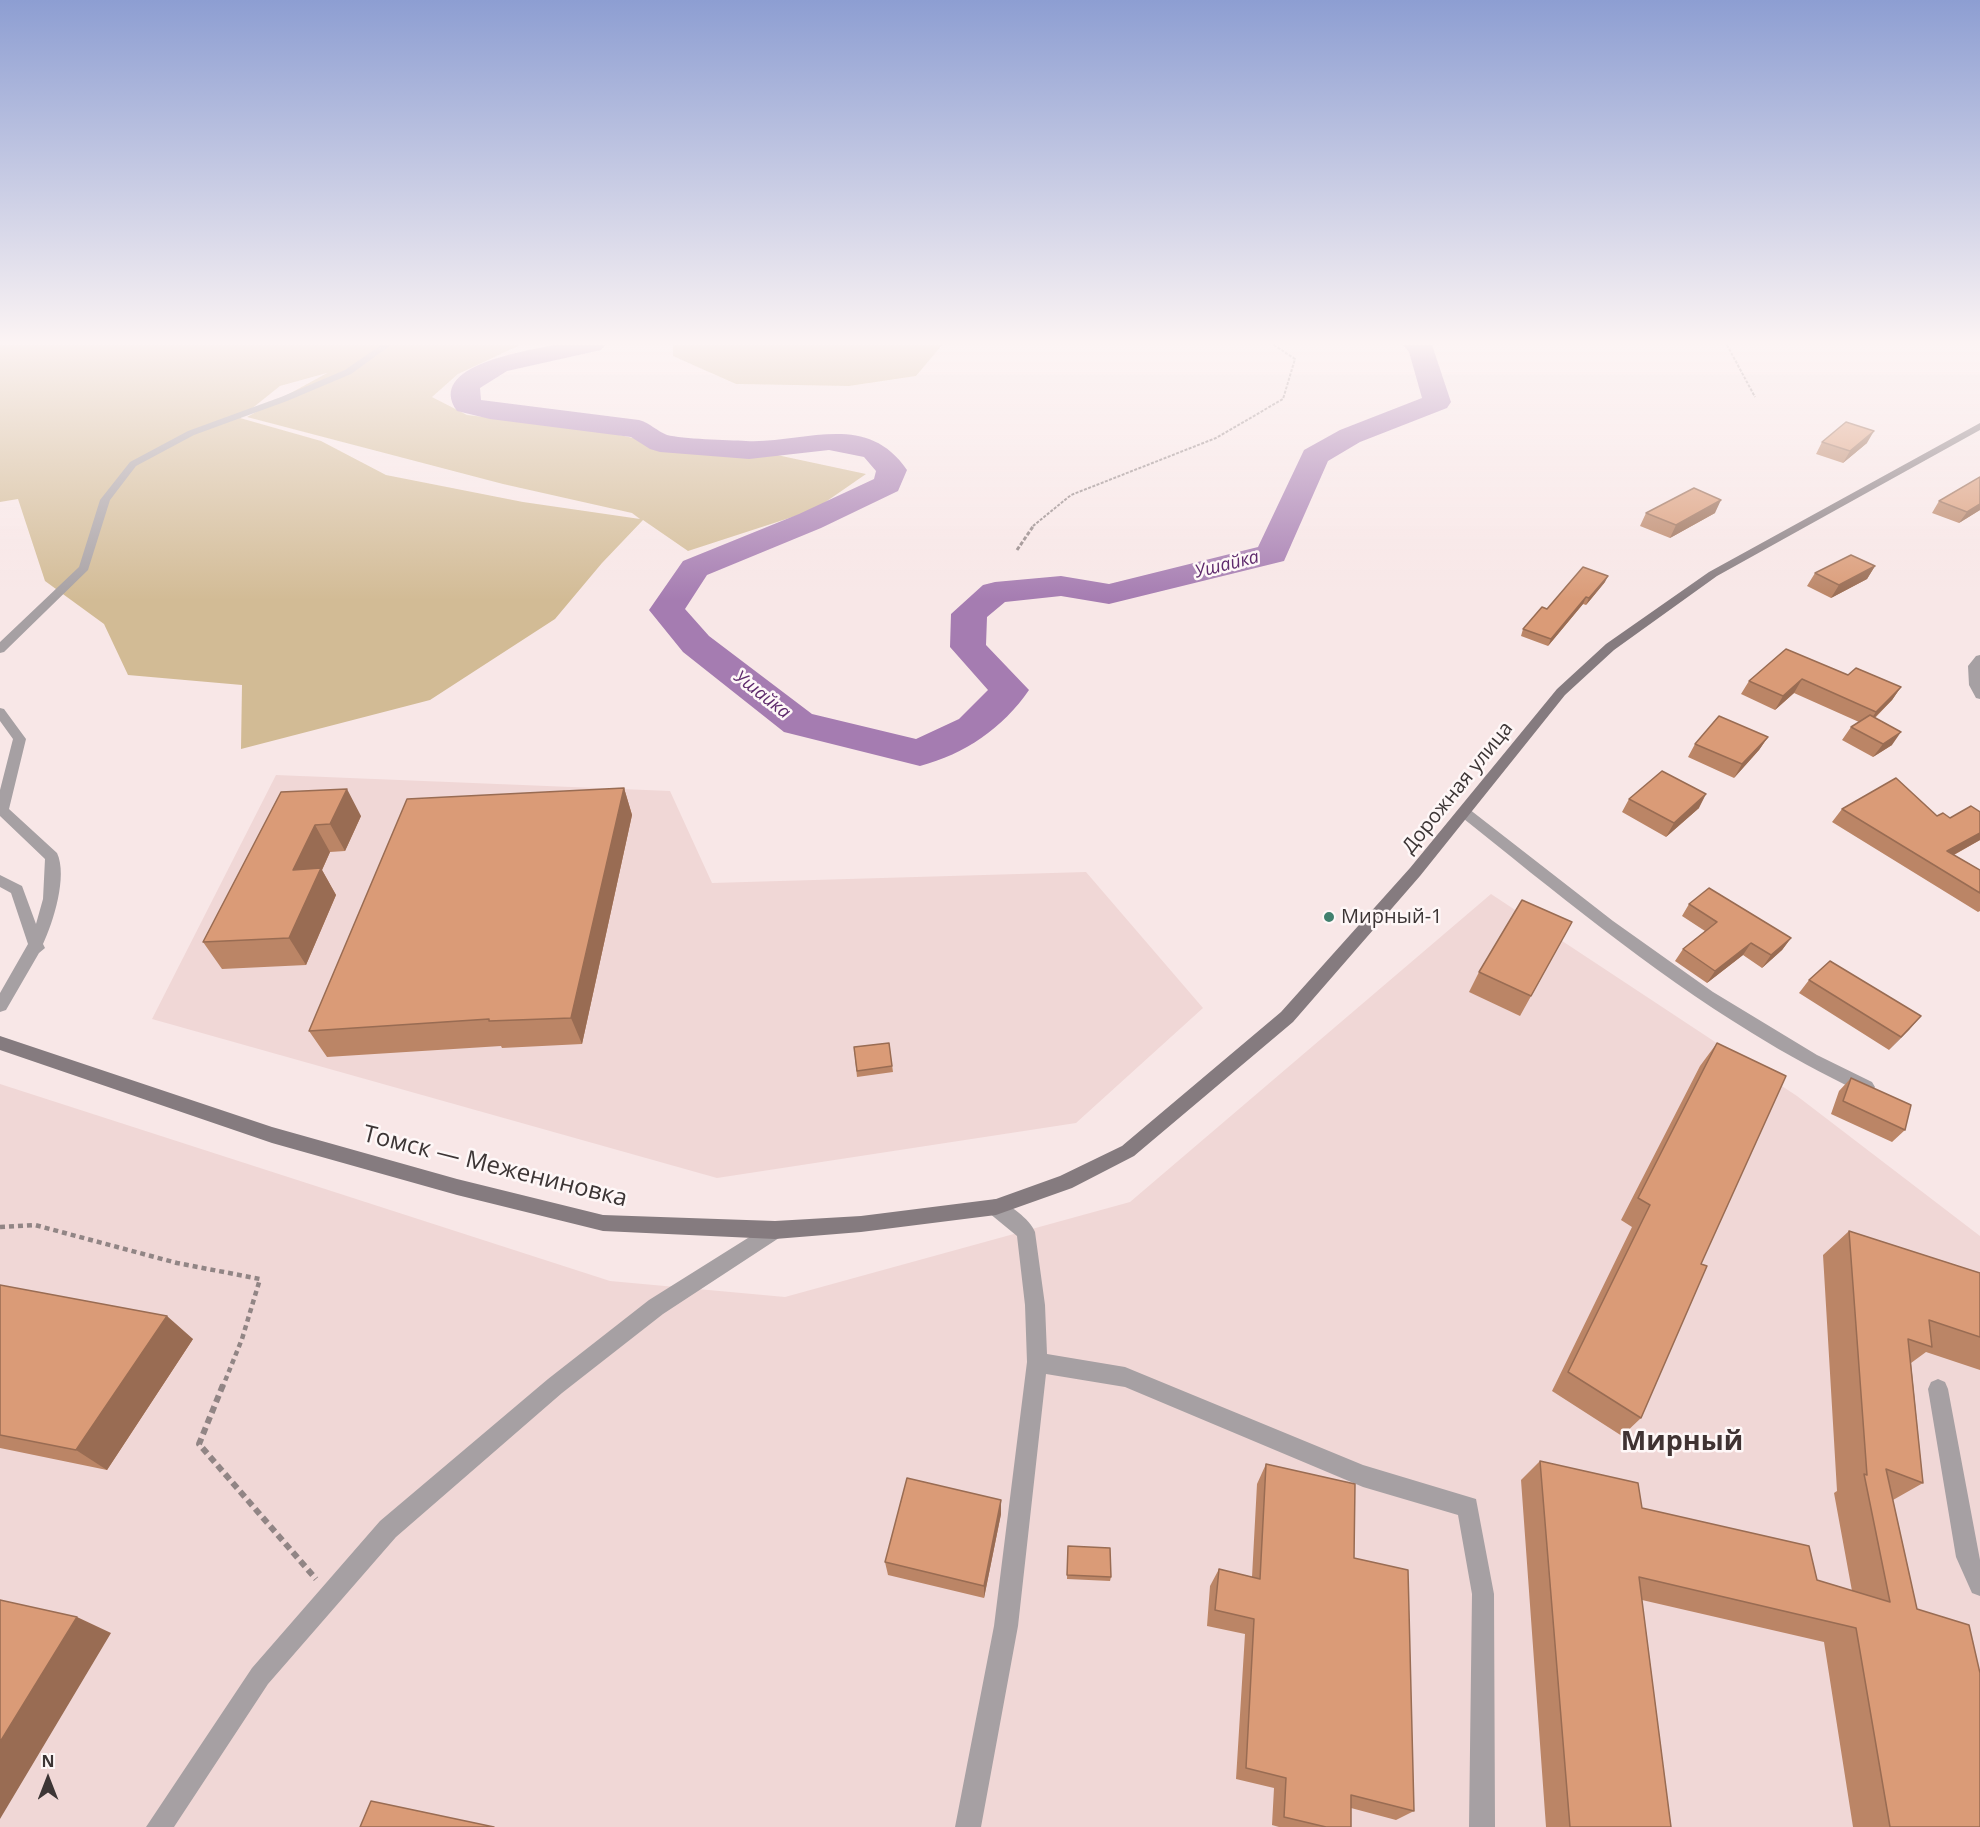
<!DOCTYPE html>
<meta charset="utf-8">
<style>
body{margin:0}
#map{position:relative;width:1980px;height:1827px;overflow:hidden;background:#f8e7e7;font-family:"Open Sans",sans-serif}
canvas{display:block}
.north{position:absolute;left:18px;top:1749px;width:60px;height:60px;-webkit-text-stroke:4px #fef7f7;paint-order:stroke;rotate:0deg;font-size:16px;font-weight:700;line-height:24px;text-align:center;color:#3c3535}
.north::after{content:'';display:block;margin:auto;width:21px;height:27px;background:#3c3535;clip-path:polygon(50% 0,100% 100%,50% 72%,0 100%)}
</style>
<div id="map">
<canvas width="1980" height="1827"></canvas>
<div class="north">N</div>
</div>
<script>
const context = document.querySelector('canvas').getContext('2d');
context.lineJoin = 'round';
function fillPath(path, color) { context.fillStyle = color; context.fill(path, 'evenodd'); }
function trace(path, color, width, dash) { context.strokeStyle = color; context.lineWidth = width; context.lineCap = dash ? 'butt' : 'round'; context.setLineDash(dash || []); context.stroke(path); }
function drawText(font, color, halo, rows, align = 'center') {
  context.font = font + ' "Open Sans",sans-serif'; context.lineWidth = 5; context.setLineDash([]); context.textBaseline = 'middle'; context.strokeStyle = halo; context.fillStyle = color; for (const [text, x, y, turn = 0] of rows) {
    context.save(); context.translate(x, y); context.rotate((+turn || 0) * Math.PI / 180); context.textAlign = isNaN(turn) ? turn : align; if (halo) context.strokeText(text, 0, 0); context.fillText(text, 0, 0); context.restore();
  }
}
fillPath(new Path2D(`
 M 276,775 L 670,791 L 712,883 L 1086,872 L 1203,1008 L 1076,1123 L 717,1178 L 152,1019 Z
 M 1491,894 L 1797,1096 L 1980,1236 L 1980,1827 L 0,1827 L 0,1084 L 610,1281 L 785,1297 L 1130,1202 Z`), '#f0d7d6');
fillPath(new Path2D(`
 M 0,345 L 520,345 L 458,374 L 432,397 L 467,415 L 596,430 L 698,452 L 777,455 L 866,474 L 814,510 L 688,551 L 643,520 L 602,563 L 555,619 L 430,700 L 241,749 L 242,685 L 128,675 L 104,624 L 45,581 L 18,499 L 0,502 ZM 327,373 L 247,417 L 503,484 L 632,513 L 640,519 L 523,502 L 386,475 L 321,441 L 240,418 L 280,386 Z
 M 673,345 L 942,345 L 916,376 L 849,386 L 736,384 L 673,356 Z`), '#d2bb95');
fillPath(new Path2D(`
 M 554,345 L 605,345 L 601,350 L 507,371 L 480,388 L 481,400 L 639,420 C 650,423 657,431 667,435 C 682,439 728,440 746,441 C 804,444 866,410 907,470 L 898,491 L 821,528 L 707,575 L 685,609 L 709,636 L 812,714 L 916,739 L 959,719 L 988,690 L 950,647 L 951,614 L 983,585 L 995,582 L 1061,576 L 1109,584 L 1258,547 L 1304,450 L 1340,430 L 1422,398 L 1409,352 L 1403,345 L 1432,345 L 1451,402 L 1447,408 L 1360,442 L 1328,461 L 1284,561 L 1109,604 L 1061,596 L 1005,602 L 987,617 L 986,645 L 1029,690 C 1003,728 965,754 920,766 L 784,732 L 683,652 L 649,610 L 683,561 L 799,514 L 874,479 L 876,471 L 864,457 L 829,450 L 749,459 L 660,452 L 650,449 L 631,437 L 490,419 L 457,411 C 425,365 527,351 554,345 Z`), '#a57cb1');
trace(new Path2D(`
 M 1727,345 L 1755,397
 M 1033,526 L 1071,495 L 1216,438 L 1283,399 L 1295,359 L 1274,345`), '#918585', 2, [3, 1.5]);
trace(new Path2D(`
 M 1017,550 L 1034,525`), '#918585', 3, [4, 2]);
trace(new Path2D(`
 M 0,1227 L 35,1225 L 177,1263 L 260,1279 L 242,1339 L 223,1386`), '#918585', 4.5, [5, 4]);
trace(new Path2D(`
 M 223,1385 L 199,1444 L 316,1579`), '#918585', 6, [7, 4.5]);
fillPath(new Path2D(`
 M 996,1199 C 1009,1204 1030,1219 1035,1232 L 1045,1305 L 1047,1354 L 1125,1367 L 1363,1465 L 1476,1499 L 1494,1594 L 1495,1827 L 1469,1827 L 1472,1594 L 1458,1515 L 1363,1487 L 1125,1387 L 1046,1374 L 1018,1626 L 981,1827 L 955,1827 L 994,1626 L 1027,1362 L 1025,1305 L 1017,1236 L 989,1213 L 987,1207 L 989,1201 Z
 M 775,1221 L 782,1224 L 784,1230 L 782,1236 L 663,1314 L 562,1393 L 396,1537 L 268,1684 L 174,1827 L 146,1827 L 252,1668 L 380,1521 L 548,1379 L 649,1300 Z
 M 1938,1379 L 1945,1382 L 1948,1389 L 1980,1560 L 1980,1596 L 1972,1593 L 1956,1557 L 1928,1389 L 1931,1382 Z`), '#a6a0a3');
fillPath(new Path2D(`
 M 381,345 L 391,345 L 351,374 L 287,401 L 194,435 L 136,466 L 110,500 L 88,570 L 4,652 L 0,653 L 0,642 L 79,567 L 100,500 L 130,462 L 188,431 L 281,397 L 345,370 Z
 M 1980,655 L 1980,699 L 1976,698 L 1969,685 L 1968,666 L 1976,656 Z
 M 0,708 L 4,709 L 26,739 L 9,809 L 57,853 C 68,876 53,923 43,944 L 45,948 L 39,953 L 6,1010 L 0,1012 L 0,993 L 28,944 L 11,893 L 0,887 L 0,875 L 22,886 L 36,924 L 43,899 L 45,859 L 0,816 L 0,790 L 13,739 L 0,721 Z
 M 1464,807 L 1469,809 L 1613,921 L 1713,992 L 1817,1055 L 1872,1082 L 1875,1087 L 1872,1092 L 1866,1094 L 1860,1092 C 1823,1074 1787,1055 1752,1033 C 1648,969 1554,891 1459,815 L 1457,812 L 1459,809 Z`), '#a6a0a3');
fillPath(new Path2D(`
 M 1980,423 L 1980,430 L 1717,576 L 1614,650 L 1565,695 L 1420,876 L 1293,1022 L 1134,1156 L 1072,1188 L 996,1215 L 861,1232 L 775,1239 L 603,1231 L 457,1195 L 272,1143 L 0,1050 L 0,1036 L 272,1127 L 457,1179 L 603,1215 L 775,1221 L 861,1216 L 996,1199 L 1060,1176 L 1122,1146 L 1281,1012 L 1410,868 L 1557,689 L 1606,644 L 1709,572 Z`), '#857b7f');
fillPath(new Path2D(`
 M 1822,442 L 1867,443 L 1843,463 L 1816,454 Z
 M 1980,477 L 1980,510 L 1959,523 L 1932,513 L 1939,501 Z
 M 1646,513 L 1715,513 L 1670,538 L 1640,526 Z
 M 1875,566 L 1867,579 L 1831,598 L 1807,586 L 1815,573 Z
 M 1605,582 L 1586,605 L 1583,604 L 1548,646 L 1521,636 L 1523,629 L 1547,609 Z
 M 1848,675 L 1901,687 L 1892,700 L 1875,718 L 1892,745 L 1873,757 L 1842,740 L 1851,727 L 1859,722 L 1794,693 L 1775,710 L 1741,694 L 1749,681 Z
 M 1768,737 L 1759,750 L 1734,778 L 1688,757 L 1695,744 Z
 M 624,788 L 632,815 L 582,1044 L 502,1048 L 501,1046 L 327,1057 L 309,1031 Z
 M 281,792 L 361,816 L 345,851 L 330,852 L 322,870 L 336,895 L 306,965 L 222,969 L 203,942 Z
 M 1629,799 L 1699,808 L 1666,837 L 1622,812 Z
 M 1842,809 L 1950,818 L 1980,812 L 1980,840 L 1954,855 L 1980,870 L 1980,911 L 1978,912 L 1832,822 Z
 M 1689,904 L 1791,938 L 1782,950 L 1762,968 L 1743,955 L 1707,983 L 1675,961 L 1683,949 L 1705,931 L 1682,916 Z
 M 1572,922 L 1520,1016 L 1469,992 L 1479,972 Z
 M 1809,980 L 1921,1016 L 1889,1050 L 1799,993 Z
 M 889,1043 L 893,1072 L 857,1077 L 854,1047 Z
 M 1717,1043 L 1701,1264 L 1641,1418 L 1622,1436 L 1552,1391 L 1632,1227 L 1621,1220 L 1700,1066 Z
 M 1851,1078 L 1905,1130 L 1892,1142 L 1831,1114 L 1839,1091 Z
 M 1849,1231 L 1980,1273 L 1980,1370 L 1926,1352 L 1911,1363 L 1923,1483 L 1893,1500 L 1917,1609 L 1980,1827 L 1853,1827 L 1824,1642 L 1642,1600 L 1671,1827 L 1546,1827 L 1521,1480 L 1540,1461 L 1642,1508 L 1817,1580 L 1852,1591 L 1834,1493 L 1837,1491 L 1823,1255 Z
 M 0,1285 L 193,1339 L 107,1470 L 0,1448 Z
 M 1266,1464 L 1354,1558 L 1414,1811 L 1396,1820 L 1351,1808 L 1351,1827 L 1279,1827 L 1272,1825 L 1274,1788 L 1236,1779 L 1245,1634 L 1207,1626 L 1210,1586 L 1219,1569 L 1252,1577 L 1257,1484 Z
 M 1001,1500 L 1001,1514 L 984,1598 L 888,1575 L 885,1562 Z
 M 1068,1546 L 1111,1577 L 1110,1581 L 1067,1579 Z`), '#bb8566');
fillPath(new Path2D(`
 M 1874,431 L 1867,443 L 1843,463 L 1850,451 Z
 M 1721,500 L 1715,513 L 1670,538 L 1676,525 Z
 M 1980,504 L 1980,510 L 1959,523 L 1967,512 Z
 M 1875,566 L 1867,579 L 1831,598 L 1839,585 Z
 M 1608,576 L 1605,582 L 1586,605 L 1589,598 Z
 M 1586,597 L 1583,604 L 1548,646 L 1551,639 Z
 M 1802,679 L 1794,693 L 1775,710 L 1783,696 Z
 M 1901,687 L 1892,700 L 1867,725 L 1876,712 Z
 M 1901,732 L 1892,745 L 1873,757 L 1883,744 Z
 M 1768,737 L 1759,750 L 1734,778 L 1742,764 Z
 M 624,788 L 632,815 L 582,1044 L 571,1018 Z
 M 347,789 L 361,816 L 345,851 L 330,824 Z
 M 1706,794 L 1699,808 L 1666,837 L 1674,823 Z
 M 315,825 L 330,852 L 322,870 L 336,895 L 306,965 L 289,938 L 293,870 Z
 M 1980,833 L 1980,840 L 1937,864 L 1947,851 Z
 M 1791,938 L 1782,950 L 1762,968 L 1771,955 Z
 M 1751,943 L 1743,955 L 1707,983 L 1715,971 Z
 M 1921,1016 L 1909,1030 L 1889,1050 L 1901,1037 Z
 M 167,1316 L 193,1339 L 107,1470 L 76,1450 Z
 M 1001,1500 L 1001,1514 L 984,1598 L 984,1586 Z
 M 77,1617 L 111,1633 L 0,1819 L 0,1742 Z`), '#996c53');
const building = new Path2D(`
 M 1846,422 L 1874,431 L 1850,451 L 1822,442 Z
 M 1980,477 L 1980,504 L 1967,512 L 1939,501 Z
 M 1694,488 L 1721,500 L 1676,525 L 1646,513 Z
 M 1851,555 L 1875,566 L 1839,585 L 1815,573 Z
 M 1583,567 L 1608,576 L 1589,598 L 1586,597 L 1551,639 L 1523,629 L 1542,607 L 1547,609 Z
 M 1786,649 L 1848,675 L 1856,668 L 1901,687 L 1876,712 L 1802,679 L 1783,696 L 1749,681 Z
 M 1870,715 L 1901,732 L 1883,744 L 1851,727 Z
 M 1719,716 L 1768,737 L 1742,764 L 1695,744 Z
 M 1662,771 L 1706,794 L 1674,823 L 1629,799 Z
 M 1896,778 L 1937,816 L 1943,813 L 1950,818 L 1971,806 L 1980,812 L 1980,833 L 1947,851 L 1980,870 L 1980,893 L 1842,809 Z
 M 624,788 L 571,1018 L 489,1021 L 489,1019 L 309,1031 L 407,799 Z
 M 347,789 L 330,824 L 315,825 L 293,870 L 321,868 L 289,938 L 203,942 L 281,792 Z
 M 1709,888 L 1791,938 L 1771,955 L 1751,943 L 1715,971 L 1683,949 L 1717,922 L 1689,904 Z
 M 1522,900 L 1572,922 L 1531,996 L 1479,972 Z
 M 1830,961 L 1921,1016 L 1901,1037 L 1809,980 Z
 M 889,1043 L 892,1066 L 857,1071 L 854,1047 Z
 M 1717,1043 L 1786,1076 L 1701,1264 L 1707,1266 L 1641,1418 L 1568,1372 L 1650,1205 L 1638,1198 Z
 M 1851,1078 L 1911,1105 L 1905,1130 L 1843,1101 Z
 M 1849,1231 L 1980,1273 L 1980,1337 L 1929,1320 L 1932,1347 L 1908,1339 L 1923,1483 L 1886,1469 L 1917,1609 L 1969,1625 L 1980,1673 L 1980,1827 L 1890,1827 L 1856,1628 L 1639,1577 L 1671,1827 L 1570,1827 L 1540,1461 L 1638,1483 L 1642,1508 L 1809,1546 L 1817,1580 L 1890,1602 L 1864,1474 L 1867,1475 Z
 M 0,1285 L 167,1316 L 76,1450 L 0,1435 Z
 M 1266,1464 L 1355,1484 L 1354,1558 L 1408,1570 L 1414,1811 L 1351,1795 L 1351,1827 L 1326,1827 L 1284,1817 L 1286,1778 L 1246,1768 L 1254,1619 L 1215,1610 L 1219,1569 L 1260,1579 Z
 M 907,1478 L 1001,1500 L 984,1586 L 885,1562 Z
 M 1068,1546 L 1110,1548 L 1111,1577 L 1067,1575 Z
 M 0,1600 L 77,1617 L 0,1742 Z
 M 371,1801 L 494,1827 L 360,1827 Z`);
fillPath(building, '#da9b77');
trace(building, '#996c53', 1.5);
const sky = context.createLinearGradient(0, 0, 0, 601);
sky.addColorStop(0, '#8d9ed2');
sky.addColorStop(0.57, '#fcf4f4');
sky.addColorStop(1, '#fcf4f400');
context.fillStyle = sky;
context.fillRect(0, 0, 1980, 601);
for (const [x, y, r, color] of [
 [1329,917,6,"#41806e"]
]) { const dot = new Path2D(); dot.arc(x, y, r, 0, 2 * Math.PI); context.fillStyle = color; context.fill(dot); trace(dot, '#fef7f7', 2); }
drawText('italic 18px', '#5e2a6c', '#fef7f7', [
 ["Ушайка",1227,565,-14],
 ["Ушайка",762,695,38]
]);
drawText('20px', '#3c3535', '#fef7f7', [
 ["Дорожная улица",1458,788,-51]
]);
drawText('20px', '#3c3535', '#fef7f7', [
 ["Мирный-1",1341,917]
], 'left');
drawText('24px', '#3c3535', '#fef7f7', [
 ["Томск — Межениновка",495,1167,14]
]);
drawText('bold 27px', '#403333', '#fef7f7', [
 ["Мирный",1682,1442]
]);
</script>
